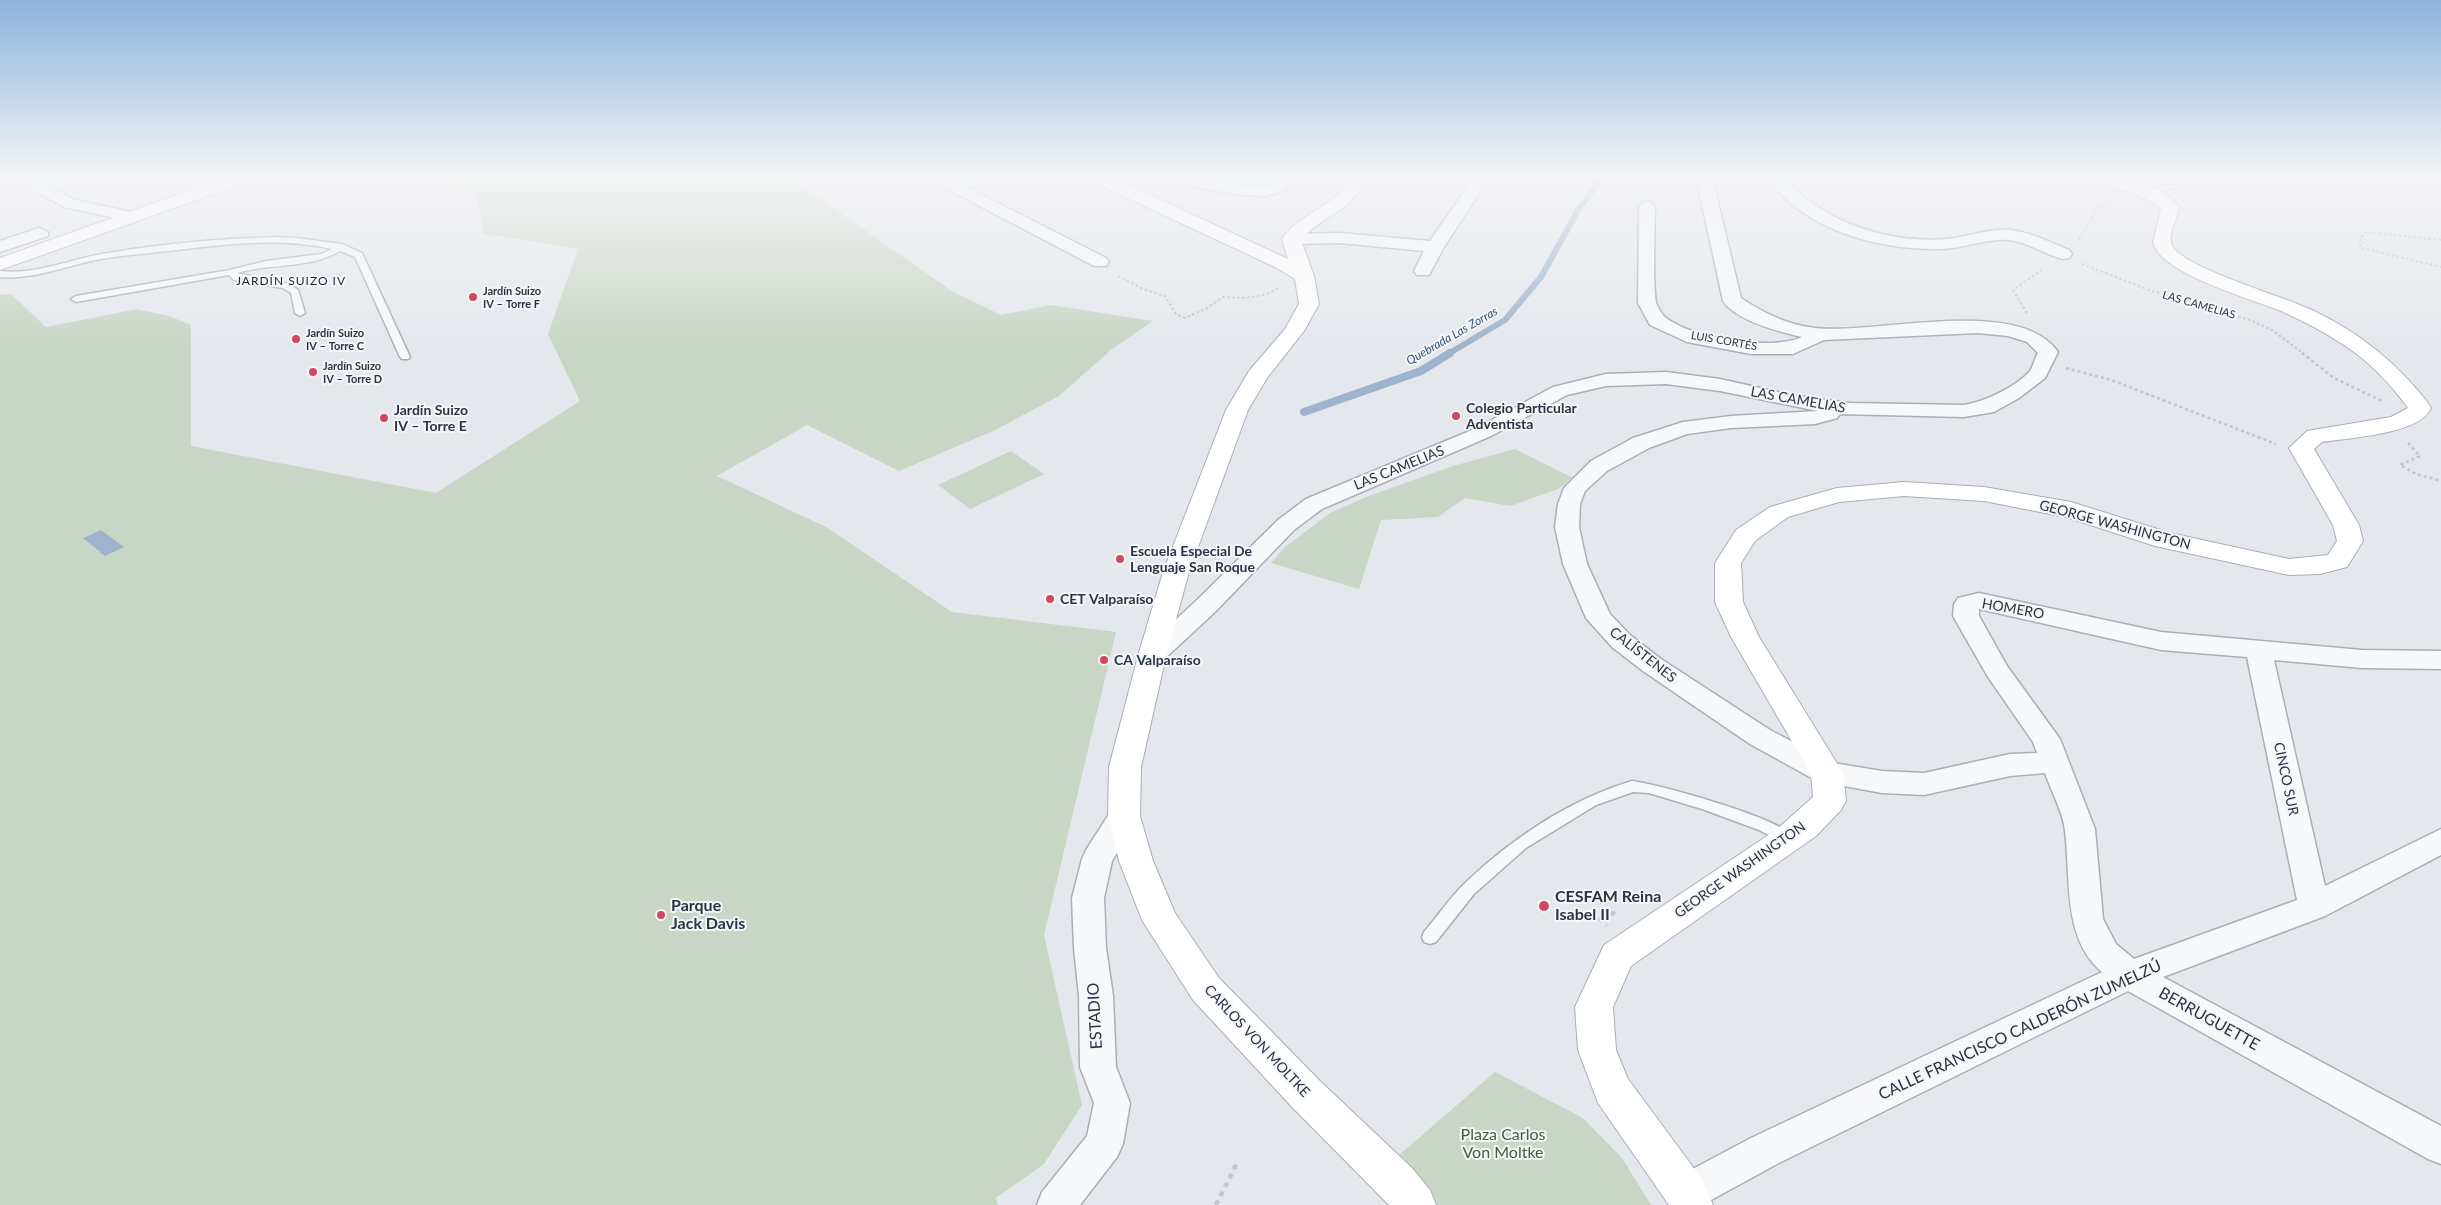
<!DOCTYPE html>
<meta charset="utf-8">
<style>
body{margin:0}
canvas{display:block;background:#e4e7ec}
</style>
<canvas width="2441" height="1205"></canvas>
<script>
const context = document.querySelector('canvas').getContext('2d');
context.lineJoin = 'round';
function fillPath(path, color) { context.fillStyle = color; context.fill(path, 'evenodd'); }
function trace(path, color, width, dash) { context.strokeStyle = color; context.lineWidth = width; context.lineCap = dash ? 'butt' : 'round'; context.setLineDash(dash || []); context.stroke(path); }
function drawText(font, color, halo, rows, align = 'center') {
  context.font = font + ' Lato,sans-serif'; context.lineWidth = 4; context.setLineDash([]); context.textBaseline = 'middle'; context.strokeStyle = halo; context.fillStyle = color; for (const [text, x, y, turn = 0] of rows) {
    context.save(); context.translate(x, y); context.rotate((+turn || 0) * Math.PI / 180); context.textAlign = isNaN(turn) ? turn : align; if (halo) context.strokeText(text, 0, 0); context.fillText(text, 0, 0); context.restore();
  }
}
fillPath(new Path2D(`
 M 417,177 L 789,177 L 952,291 L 1001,315 L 1051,305 L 1153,321 L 1112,349 L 1059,396 L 995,430 L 899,471 L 807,425 L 717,476 L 826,527 L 952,612 L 1116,632 L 1044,935 L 1082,1105 L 1044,1164 L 996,1198 L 998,1205 L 0,1205 L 0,295 L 11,294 L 46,327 L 137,309 L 169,316 L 191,325 L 191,446 L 436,493 L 580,401 L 548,334 L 578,249 L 484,234 L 477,195 L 418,182 Z
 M 1515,449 L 1573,478 L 1558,489 L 1510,506 L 1465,498 L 1438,517 L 1381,520 L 1359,589 L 1271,563 L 1285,547 L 1330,513 L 1371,495 L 1453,466 Z
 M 1011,451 L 1044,474 L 970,509 L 938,485 Z
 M 1495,1072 L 1583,1118 L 1622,1158 L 1651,1205 L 1419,1205 L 1384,1168 Z`), '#c9d6c5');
fillPath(new Path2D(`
 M 101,530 L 124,547 L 105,556 L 83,538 Z`), '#9fb4cc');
trace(new Path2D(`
 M 1448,354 L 1505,320 L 1541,277 L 1578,210 L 1603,177`), '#9fb4cc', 6);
trace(new Path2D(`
 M 1304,412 L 1421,371 L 1450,353`), '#9fb4cc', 8);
const lane = new Path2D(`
 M 2114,177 L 2125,177 L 2115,186 L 2111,184 Z
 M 2196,177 L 2209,177 L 2147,195 L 2143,193 Z
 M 39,228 L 48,232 L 48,236 L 0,252 L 0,241 Z
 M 274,237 L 296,238 L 342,244 L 362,253 L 410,357 L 408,359 L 402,359 L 400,357 L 355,257 L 340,251 C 310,269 270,263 237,273 L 289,284 L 298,290 L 305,313 L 300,316 L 295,313 L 291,293 L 283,288 L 234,280 L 229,275 L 76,302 L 71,299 L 76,296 L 230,270 L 266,261 L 321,254 L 332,249 C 281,237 228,244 177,250 C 151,253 126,255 101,259 C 67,265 35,280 0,277 L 0,271 C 35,275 68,260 102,254 C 158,244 217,239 274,237 Z
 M 1632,781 C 1658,784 1785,819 1796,839 L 1793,843 L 1788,845 L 1759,830 L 1702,809 L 1649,793 L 1633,792 L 1596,805 L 1526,848 L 1474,894 L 1436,942 L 1430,944 L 1424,942 L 1422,937 L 1424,932 C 1437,917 1449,899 1463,885 C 1511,839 1569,800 1632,781 Z`);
const street = new Path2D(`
 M 11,177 L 31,177 L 75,200 L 140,214 L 142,217 L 134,222 L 64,207 Z
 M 927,177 L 947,177 L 1106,258 L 1109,262 L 1106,266 L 1094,266 L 930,180 Z
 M 1126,177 C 1149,177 1173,175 1196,177 C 1220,181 1248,191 1272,185 L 1269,177 L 1285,177 L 1288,185 L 1284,191 L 1266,196 L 1242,195 L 1183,185 L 1134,182 Z
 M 1474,177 L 1490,177 L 1444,247 L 1429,275 L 1417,275 L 1414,271 L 1424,251 L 1340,243 L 1291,244 L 1285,243 L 1283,239 L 1285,235 L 1291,234 L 1340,233 L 1430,241 Z
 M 1696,177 L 1712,177 L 1741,298 C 1763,313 1788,325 1815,328 C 1876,335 2019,295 2058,352 L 2045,378 L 2019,398 L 1994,412 L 1964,417 L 1840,414 L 1837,418 L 1815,424 L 1731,428 L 1687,434 L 1649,448 L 1607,471 L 1585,491 L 1580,504 L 1579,527 L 1587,564 L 1610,614 L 1630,635 L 1661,659 L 1770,730 L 1833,763 L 1882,771 L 1924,773 L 2010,754 L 2037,753 L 2033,742 L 1988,677 L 1953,616 L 1954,604 L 1958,598 L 1979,593 L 2161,632 L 2362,650 L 2441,651 L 2441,669 L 2362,668 L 2274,660 L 2325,886 L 2441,829 L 2441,855 L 2325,916 L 2163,977 L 2441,1126 L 2441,1164 L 2428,1159 L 2128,991 L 1777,1164 L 1702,1205 L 1672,1205 L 1667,1193 L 1672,1180 L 1751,1138 L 2102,972 C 2062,938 2071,879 2065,831 C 2063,812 2051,791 2045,773 L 2010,776 L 1924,795 L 1882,793 L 1817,781 L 1750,744 L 1643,671 L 1612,647 L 1586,618 L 1563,564 L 1555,527 L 1558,504 L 1564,488 L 1591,461 L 1633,438 L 1683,422 L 1731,416 L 1818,411 L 1720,391 L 1666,384 L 1606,386 L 1567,395 L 1491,436 L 1322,509 L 1294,530 L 1216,611 L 1161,662 L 1152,665 L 1143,662 L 1139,656 L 1143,650 L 1198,599 L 1278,520 L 1306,499 L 1477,428 L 1553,387 L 1606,374 L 1666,372 L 1720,379 L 1791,395 L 1850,403 L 1964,405 C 1984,402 2016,387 2030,371 C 2033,366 2035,358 2038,353 L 2027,342 L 2008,336 L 1978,333 L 1824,340 L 1793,354 L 1751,354 L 1687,342 L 1650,325 L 1638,303 L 1639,206 L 1647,201 L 1655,206 C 1655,223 1652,294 1657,305 C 1659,309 1662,315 1666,318 C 1694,339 1770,351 1802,337 C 1780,332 1736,321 1723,301 ZM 1979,609 L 2161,650 L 2247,657 L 2297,900 L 2134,959 L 2116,944 L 2103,919 L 2095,829 L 2060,739 L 2007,666 L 1979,616 Z
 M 1767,177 L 1783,177 C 1823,222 1887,244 1947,239 C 1968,237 1989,228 2011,230 C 2032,233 2050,242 2069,250 L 2072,254 L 2069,258 L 2063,259 C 2045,255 2028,242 2009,240 C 1986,238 1964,249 1941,249 C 1879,250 1804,231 1767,177 Z
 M 1124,805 L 1135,808 L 1139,816 L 1112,861 L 1104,898 L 1106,948 L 1113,996 L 1116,1067 L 1130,1103 L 1123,1144 L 1117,1157 L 1080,1205 L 1037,1205 L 1042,1192 L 1087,1136 L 1094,1103 L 1080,1067 L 1079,996 L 1074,948 L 1072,898 L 1082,859 L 1086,850 L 1113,808 Z`);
const secondary = new Path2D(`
 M 227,177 L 252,177 L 250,181 L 0,270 L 0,258 Z
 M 1089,177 L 1111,177 L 1288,259 L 1282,239 C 1300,212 1335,208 1350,177 L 1367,177 C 1349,216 1325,212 1301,240 L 1314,276 L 1319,304 L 1304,331 L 1267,378 L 1248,410 L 1189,572 L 1166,656 L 1141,767 L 1140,816 L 1153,861 L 1175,913 L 1219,978 L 1320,1081 L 1412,1168 L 1430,1190 L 1436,1205 L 1389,1205 L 1292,1107 L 1193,1000 L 1142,920 L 1119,861 L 1108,816 L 1109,767 L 1138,656 L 1163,572 L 1226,410 L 1249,371 L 1285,329 L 1299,304 L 1295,279 L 1277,268 L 1091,181 Z
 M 2019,177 C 2062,177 2151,166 2179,207 C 2178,219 2166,236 2173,247 C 2187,269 2286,297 2314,311 C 2360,333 2397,363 2428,403 L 2431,408 C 2421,434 2348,438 2322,442 L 2314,449 L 2359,525 L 2363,541 L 2347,567 L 2320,574 L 2289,575 L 2155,546 L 2066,517 L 1984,501 L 1904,496 L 1839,502 L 1788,517 L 1755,541 L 1741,563 L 1743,602 L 1759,637 L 1843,773 L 1846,801 L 1841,810 L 1816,836 L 1631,966 L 1613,1007 L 1616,1050 L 1628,1079 L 1701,1178 L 1713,1205 L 1669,1205 L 1598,1103 L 1578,1050 L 1575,1007 L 1604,945 L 1776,830 L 1813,797 L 1811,774 L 1731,637 L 1715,602 L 1715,563 L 1736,530 L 1770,507 L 1837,488 L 1904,482 L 1984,487 L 2071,502 L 2170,533 L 2289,559 L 2328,555 L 2337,541 L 2333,525 L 2289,448 L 2307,431 L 2391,417 L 2408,408 C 2389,382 2366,358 2339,342 C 2321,330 2301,320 2281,311 C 2252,299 2160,274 2153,242 L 2161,209 C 2124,179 2072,184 2027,182 L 2021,181 Z`);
trace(lane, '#a9aeb7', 3);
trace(street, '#a9aeb7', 3);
trace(secondary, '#a9aeb7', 2);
trace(new Path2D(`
 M 2079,240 L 2098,208 L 2110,202
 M 2441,240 L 2365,232 L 2359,242 L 2362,248 L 2441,267
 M 2082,264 L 2149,290 L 2250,320 L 2272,330 L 2304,354
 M 1118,276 L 1143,289 L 1165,296 L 1176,314 L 1185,318 L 1207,308 L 1223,297 L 1246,298 L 1267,294 L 1279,288
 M 2027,313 L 2013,290 L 2043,269`), '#c2c5cb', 2, [2.5, 2.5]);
trace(new Path2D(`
 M 2302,353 L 2334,378 L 2382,401
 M 2066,368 L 2111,380 L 2276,444
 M 2408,443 L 2420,456 L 2400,465 L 2416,474 L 2441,481`), '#c2c5cb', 2.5, [3, 3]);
trace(new Path2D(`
 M 1599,918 L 1607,925
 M 1603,921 L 1613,913 L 1617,918
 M 1216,1205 L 1238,1161`), '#c2c5cb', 4.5, [5, 5]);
fillPath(lane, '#f7f8fa');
fillPath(street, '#f7f8fa');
fillPath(secondary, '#fff');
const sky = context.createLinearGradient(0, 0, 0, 346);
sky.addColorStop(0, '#8bb4dd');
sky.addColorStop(0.51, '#f3f4f6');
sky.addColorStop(1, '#f3f4f600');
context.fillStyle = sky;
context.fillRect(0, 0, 2441, 346);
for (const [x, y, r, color] of [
 [473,297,5,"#d1495b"],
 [296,339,5,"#d1495b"],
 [313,372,5,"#d1495b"],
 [1456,416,5,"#d1495b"],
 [384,418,5,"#d1495b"],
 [1120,559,5,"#d1495b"],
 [1050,599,5,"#d1495b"],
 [1104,660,5,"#d1495b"],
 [1544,906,6,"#d1495b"],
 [661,915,5,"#d1495b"]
]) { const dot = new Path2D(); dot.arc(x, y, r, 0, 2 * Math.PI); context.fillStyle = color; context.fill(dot); trace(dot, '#f4f6f9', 2); }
drawText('bold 11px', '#2b3445', '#f4f6f9', [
 ["Jardín Suizo",483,291],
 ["IV – Torre F",483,304],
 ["Jardín Suizo",306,333],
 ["IV – Torre C",306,346],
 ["Jardín Suizo",323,366],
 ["IV – Torre D",323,379]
], 'left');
drawText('11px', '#2b3445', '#f4f6f9', [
 ["LAS CAMELIAS",2199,305,16],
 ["LUIS CORTÉS",1724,341,10]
]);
context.letterSpacing = '1px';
drawText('12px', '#1d2536', '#f4f6f9', [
 ["JARDÍN SUIZO IV",291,281]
]);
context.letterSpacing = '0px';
drawText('italic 12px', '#34527a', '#f4f6f9', [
 ["Quebrada Las Zorras",1452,336,-30]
]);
drawText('14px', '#2b3445', '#f4f6f9', [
 ["LAS CAMELIAS",1798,400,10],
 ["LAS CAMELIAS",1399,468,-22],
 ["GEORGE WASHINGTON",2115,525,15],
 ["HOMERO",2013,609,10],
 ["CALÍSTENES",1643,655,38],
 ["CINCO SUR",2286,779,78],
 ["GEORGE WASHINGTON",1740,870,-35],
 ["CARLOS VON MOLTKE",1257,1041,47]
]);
drawText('bold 14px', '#2b3445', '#f4f6f9', [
 ["Colegio Particular",1466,408],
 ["Adventista",1466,424],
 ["Jardín Suizo",394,410],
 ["IV – Torre E",394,426],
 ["Escuela Especial De",1130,551],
 ["Lenguaje San Roque",1130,567],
 ["CET Valparaíso",1060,599],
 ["CA Valparaíso",1114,660]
], 'left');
drawText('bold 16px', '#2b3445', '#f4f6f9', [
 ["CESFAM Reina",1555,897],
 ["Isabel II",1555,915],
 ["Parque",671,906],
 ["Jack Davis",671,924]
], 'left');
drawText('16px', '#2b3445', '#f4f6f9', [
 ["ESTADIO",1095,1016,-93],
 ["BERRUGUETTE",2209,1019,29],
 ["CALLE FRANCISCO CALDERÓN ZUMELZÚ",2020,1030,-25]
]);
drawText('16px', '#3f6138', '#f4f6f9', [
 ["Plaza Carlos",1503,1135],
 ["Von Moltke",1503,1153]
]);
</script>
